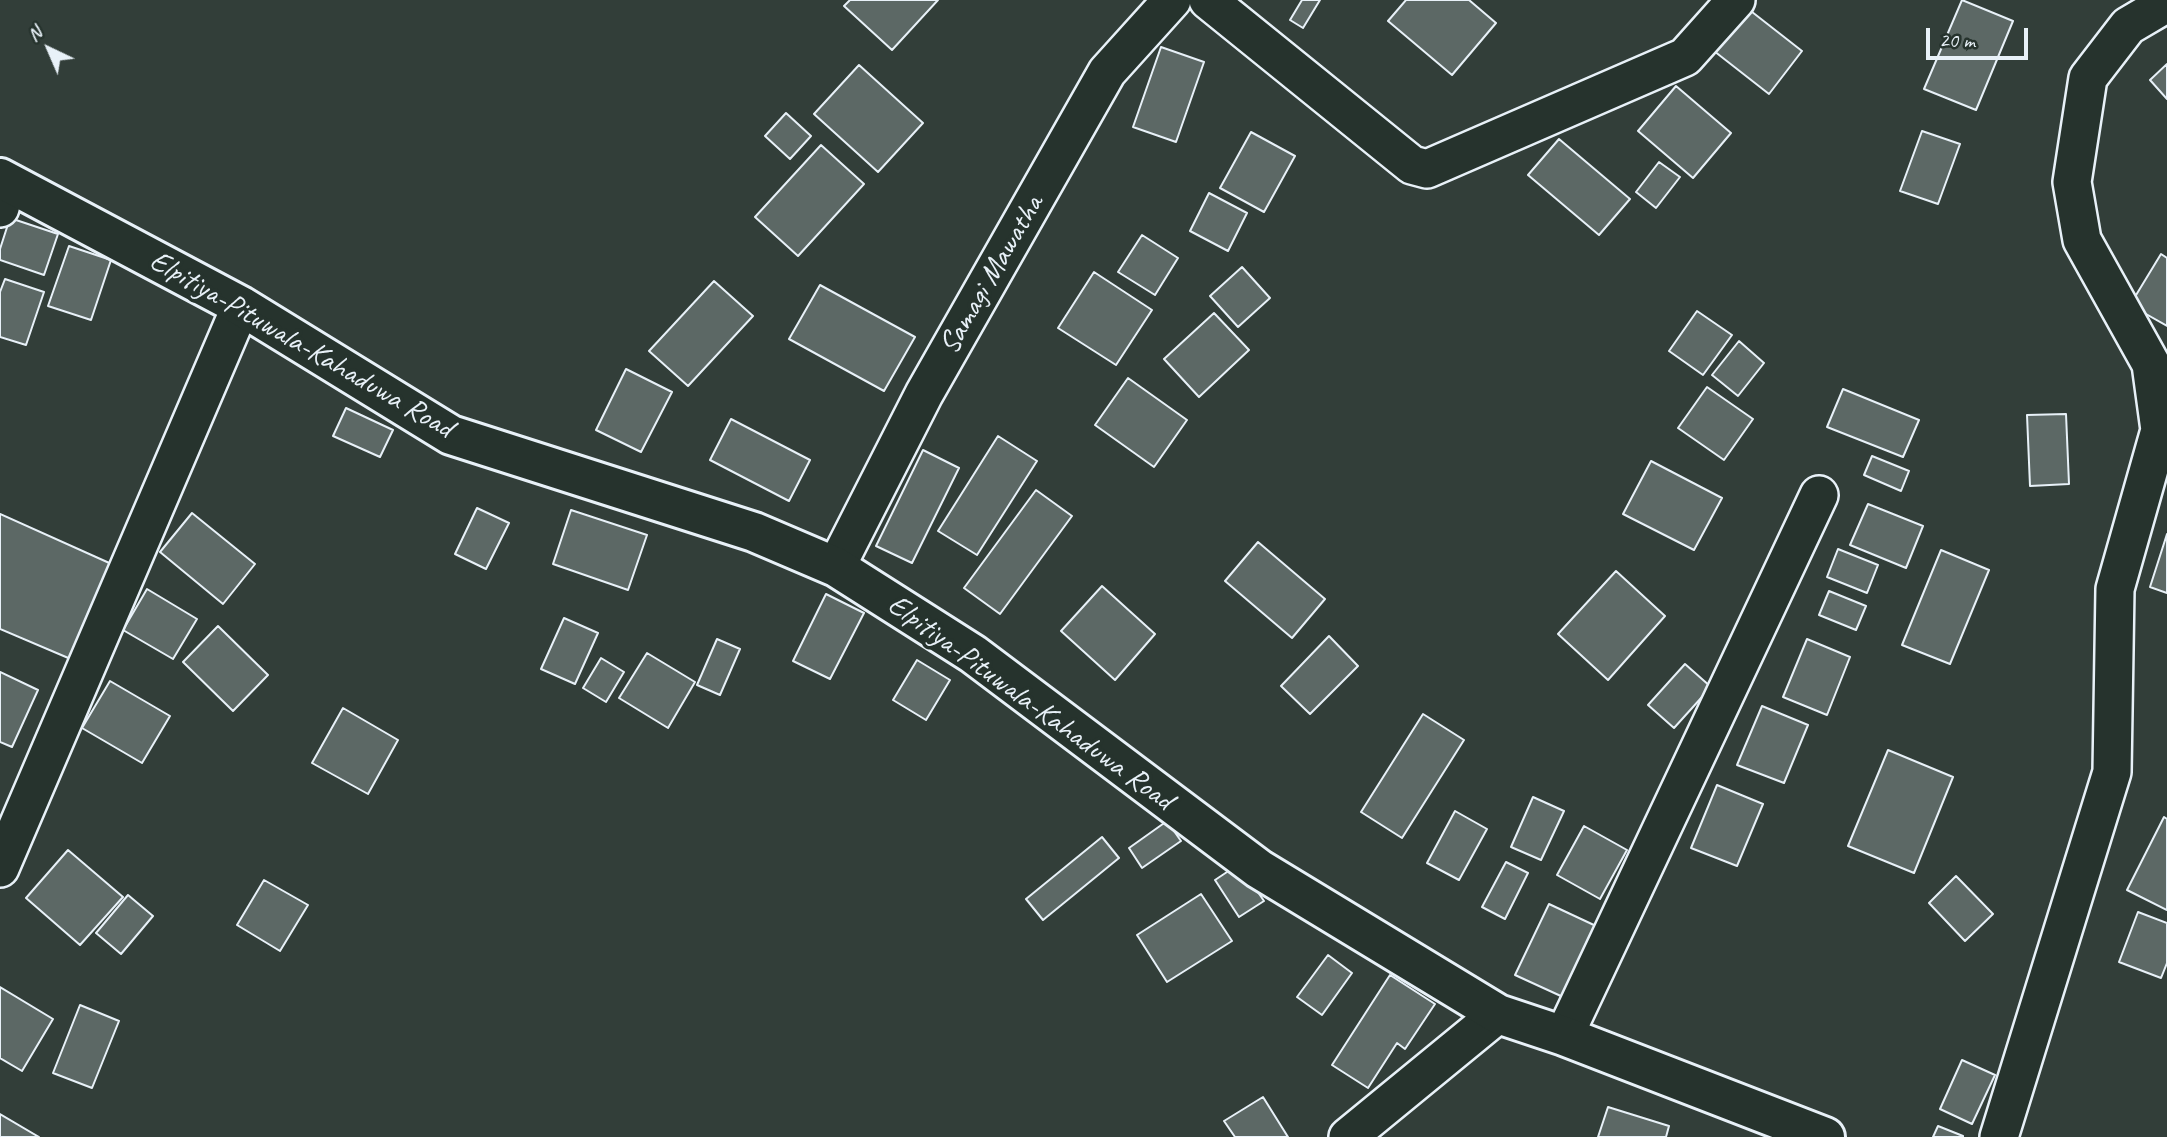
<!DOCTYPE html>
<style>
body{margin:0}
#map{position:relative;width:2167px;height:1137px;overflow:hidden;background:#323e39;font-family:Caveat,sans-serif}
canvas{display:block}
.north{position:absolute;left:14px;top:14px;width:70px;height:70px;-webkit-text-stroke:5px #26332d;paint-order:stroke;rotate:316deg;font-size:19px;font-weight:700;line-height:28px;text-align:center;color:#e8f1f8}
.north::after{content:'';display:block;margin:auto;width:24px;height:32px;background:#e8f1f8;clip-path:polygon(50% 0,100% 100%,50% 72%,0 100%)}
.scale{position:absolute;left:1926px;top:28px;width:102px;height:32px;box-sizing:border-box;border:4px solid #e8f1f8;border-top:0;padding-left:9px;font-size:21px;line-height:24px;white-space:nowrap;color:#e8f1f8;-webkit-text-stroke:5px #26332d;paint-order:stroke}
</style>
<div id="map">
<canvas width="2167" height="1137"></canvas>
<div class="north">N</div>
<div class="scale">20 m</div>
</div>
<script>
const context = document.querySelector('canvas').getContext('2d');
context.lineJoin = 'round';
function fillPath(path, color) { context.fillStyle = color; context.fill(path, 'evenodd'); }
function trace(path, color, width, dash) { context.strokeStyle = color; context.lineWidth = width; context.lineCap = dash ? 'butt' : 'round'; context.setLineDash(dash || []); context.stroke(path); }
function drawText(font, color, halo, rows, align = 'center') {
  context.font = font + ' Caveat,sans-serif'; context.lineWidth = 7; context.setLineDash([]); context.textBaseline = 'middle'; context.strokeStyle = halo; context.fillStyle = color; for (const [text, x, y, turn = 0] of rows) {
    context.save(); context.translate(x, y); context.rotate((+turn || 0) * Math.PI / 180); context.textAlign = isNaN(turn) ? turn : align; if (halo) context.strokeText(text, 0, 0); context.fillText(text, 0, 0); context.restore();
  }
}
const building = new Path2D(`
 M 850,0 L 938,0 L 892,50 L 844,6 Z
 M 1302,0 L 1320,0 L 1303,28 L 1290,20 Z
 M 1406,0 L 1469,0 L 1496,23 L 1452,75 L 1388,21 Z
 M 1962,0 L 2013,21 L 1976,110 L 1924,89 Z
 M 1747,8 L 1802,51 L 1769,94 L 1714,51 Z
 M 1161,47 L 1204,62 L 1176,142 L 1133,127 Z
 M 2167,64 L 2167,99 L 2150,80 Z
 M 859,65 L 923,123 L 878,172 L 814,114 Z
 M 1676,86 L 1731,133 L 1693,178 L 1638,131 Z
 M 786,113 L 811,136 L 790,159 L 765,136 Z
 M 1922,131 L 1960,144 L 1938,204 L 1900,191 Z
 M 1251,132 L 1295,156 L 1264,212 L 1220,188 Z
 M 1559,139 L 1630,199 L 1599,235 L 1528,175 Z
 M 821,145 L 864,184 L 798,256 L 755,217 Z
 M 1659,162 L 1680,177 L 1656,208 L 1636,192 Z
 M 1209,193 L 1247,213 L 1228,251 L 1190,231 Z
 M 10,218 L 58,234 L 44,275 L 0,260 L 0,249 Z
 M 1142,235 L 1178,258 L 1155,295 L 1118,272 Z
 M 69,246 L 111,260 L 91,320 L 48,306 Z
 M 2161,254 L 2167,258 L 2167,326 L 2130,305 Z
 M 1242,267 L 1270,298 L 1238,327 L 1210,296 Z
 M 1094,272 L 1152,310 L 1116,365 L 1058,328 Z
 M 5,279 L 44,292 L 26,345 L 0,337 L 0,292 Z
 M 714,281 L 753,316 L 688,386 L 649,351 Z
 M 820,285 L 915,337 L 884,391 L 789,339 Z
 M 1697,311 L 1732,335 L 1703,375 L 1669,351 Z
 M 1214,313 L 1249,350 L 1199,397 L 1164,359 Z
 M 1739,341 L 1764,363 L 1738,396 L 1712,375 Z
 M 626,369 L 672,392 L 641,452 L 596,430 Z
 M 1128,378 L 1187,420 L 1154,467 L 1095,425 Z
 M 1707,387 L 1753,419 L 1724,460 L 1678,428 Z
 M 1843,389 L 1919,420 L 1903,457 L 1827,427 Z
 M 346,408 L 393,430 L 380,457 L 333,436 Z
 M 2066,414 L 2069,484 L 2030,486 L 2027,415 Z
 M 731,419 L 810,460 L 789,501 L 710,460 Z
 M 998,436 L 1037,461 L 977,555 L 938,531 Z
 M 923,450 L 959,468 L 912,563 L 876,546 Z
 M 1872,456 L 1909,471 L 1901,491 L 1864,475 Z
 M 1651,461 L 1722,498 L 1694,550 L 1623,514 Z
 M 1036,490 L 1072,516 L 1000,614 L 964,588 Z
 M 1868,504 L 1923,526 L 1906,568 L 1850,545 Z
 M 477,508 L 509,523 L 486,569 L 455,554 Z
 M 571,510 L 647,535 L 628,590 L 553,564 Z
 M 192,513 L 255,564 L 223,604 L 160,552 Z
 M 0,514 L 116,566 L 73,660 L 0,629 Z
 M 2167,534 L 2167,593 L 2150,587 Z
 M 1258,542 L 1325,599 L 1292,638 L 1225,581 Z
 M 1838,549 L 1878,565 L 1867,593 L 1827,577 Z
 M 1941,550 L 1989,570 L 1950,664 L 1902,645 Z
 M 1616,571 L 1665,616 L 1608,680 L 1558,634 Z
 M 1102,586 L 1155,634 L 1115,680 L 1061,631 Z
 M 147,589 L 197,619 L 173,659 L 123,630 Z
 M 1829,591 L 1866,606 L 1856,630 L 1819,615 Z
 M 826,594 L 864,613 L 830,679 L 793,661 Z
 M 564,618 L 598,633 L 575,684 L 541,669 Z
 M 218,626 L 268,675 L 233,711 L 183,662 Z
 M 1329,636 L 1358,666 L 1310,714 L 1281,686 Z
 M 717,639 L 740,649 L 720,695 L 697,685 Z
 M 1807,639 L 1850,657 L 1827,715 L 1783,697 Z
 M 647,653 L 695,682 L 668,728 L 619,698 Z
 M 601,658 L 624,672 L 606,702 L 583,688 Z
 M 917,660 L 950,680 L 926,720 L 893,700 Z
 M 1685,664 L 1711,687 L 1674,728 L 1648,705 Z
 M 0,672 L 38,690 L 12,747 L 0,742 Z
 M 110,681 L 170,716 L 142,763 L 82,728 Z
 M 1762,706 L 1808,725 L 1784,783 L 1737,765 Z
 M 343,708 L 398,740 L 368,794 L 312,763 Z
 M 1423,714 L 1464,740 L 1402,838 L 1361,812 Z
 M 1888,750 L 1953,777 L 1914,873 L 1848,846 Z
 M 1717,785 L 1763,804 L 1737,866 L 1691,848 Z
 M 1533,797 L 1564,811 L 1541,860 L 1511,847 Z
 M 1455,811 L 1487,829 L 1459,880 L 1427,863 Z
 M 2164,817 L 2167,819 L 2167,910 L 2127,890 Z
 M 1167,821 L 1181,841 L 1142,868 L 1129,848 Z
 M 1584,826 L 1627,850 L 1600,899 L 1557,875 Z
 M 1102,837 L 1119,858 L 1043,920 L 1026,899 Z
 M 68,850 L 123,897 L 80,945 L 26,898 Z
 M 1506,862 L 1528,873 L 1505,919 L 1482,907 Z
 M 1239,864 L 1264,901 L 1239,917 L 1215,880 Z
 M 1956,876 L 1993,914 L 1965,941 L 1929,903 Z
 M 264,880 L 308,905 L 280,951 L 237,925 Z
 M 1201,894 L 1232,941 L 1167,982 L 1137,935 Z
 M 128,895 L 153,916 L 121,954 L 96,933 Z
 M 1549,904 L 1596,926 L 1563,997 L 1515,975 Z
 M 2138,912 L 2167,923 L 2167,963 L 2161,978 L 2119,962 Z
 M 1328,955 L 1352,973 L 1322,1015 L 1297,997 Z
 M 1390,975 L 1435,1004 L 1405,1049 L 1397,1043 L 1368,1088 L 1332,1065 Z
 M 0,987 L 53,1019 L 22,1071 L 0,1058 Z
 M 80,1005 L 119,1021 L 92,1088 L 53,1073 Z
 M 1962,1060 L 1995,1075 L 1972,1124 L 1940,1109 Z
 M 1263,1097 L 1288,1137 L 1235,1137 L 1224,1121 Z
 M 1608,1107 L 1669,1126 L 1666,1137 L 1598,1137 Z
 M 0,1114 L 39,1137 L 0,1137 Z
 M 1938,1126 L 1963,1136 L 1963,1137 L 1933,1137 Z`);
fillPath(building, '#5c6865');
trace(building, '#e8f1f8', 2);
const street = new Path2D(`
 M 1208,0 L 1412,165 L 1427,169 L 1685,57 L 1736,0
 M 0,208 L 7,182
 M 836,567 L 924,394 L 1107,72 L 1172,0
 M 0,868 L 241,306
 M 1564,1036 L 1819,495
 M 1348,1137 L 1498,1014
 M 1999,1137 L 2112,772 L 2115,589 L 2160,430 L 2151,364 L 2082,240 L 2072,182 L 2088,78 L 2128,26 L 2167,3`);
const secondary = new Path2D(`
 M 0,178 L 241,306 L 451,435 L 754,532 L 836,567 L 973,654 L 1259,869 L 1498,1014 L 1564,1036 L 1825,1137`);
trace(street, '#e8f1f8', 42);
trace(secondary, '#e8f1f8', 44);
trace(street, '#26332d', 37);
trace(secondary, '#26332d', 38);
drawText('30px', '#e8f1f8', '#26332d', [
 ["Samagi Mawatha",992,275,-60],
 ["Elpitiya-Pituwala-Kahaduwa Road",301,345,30],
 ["Elpitiya-Pituwala-Kahaduwa Road",1030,703,36]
]);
</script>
